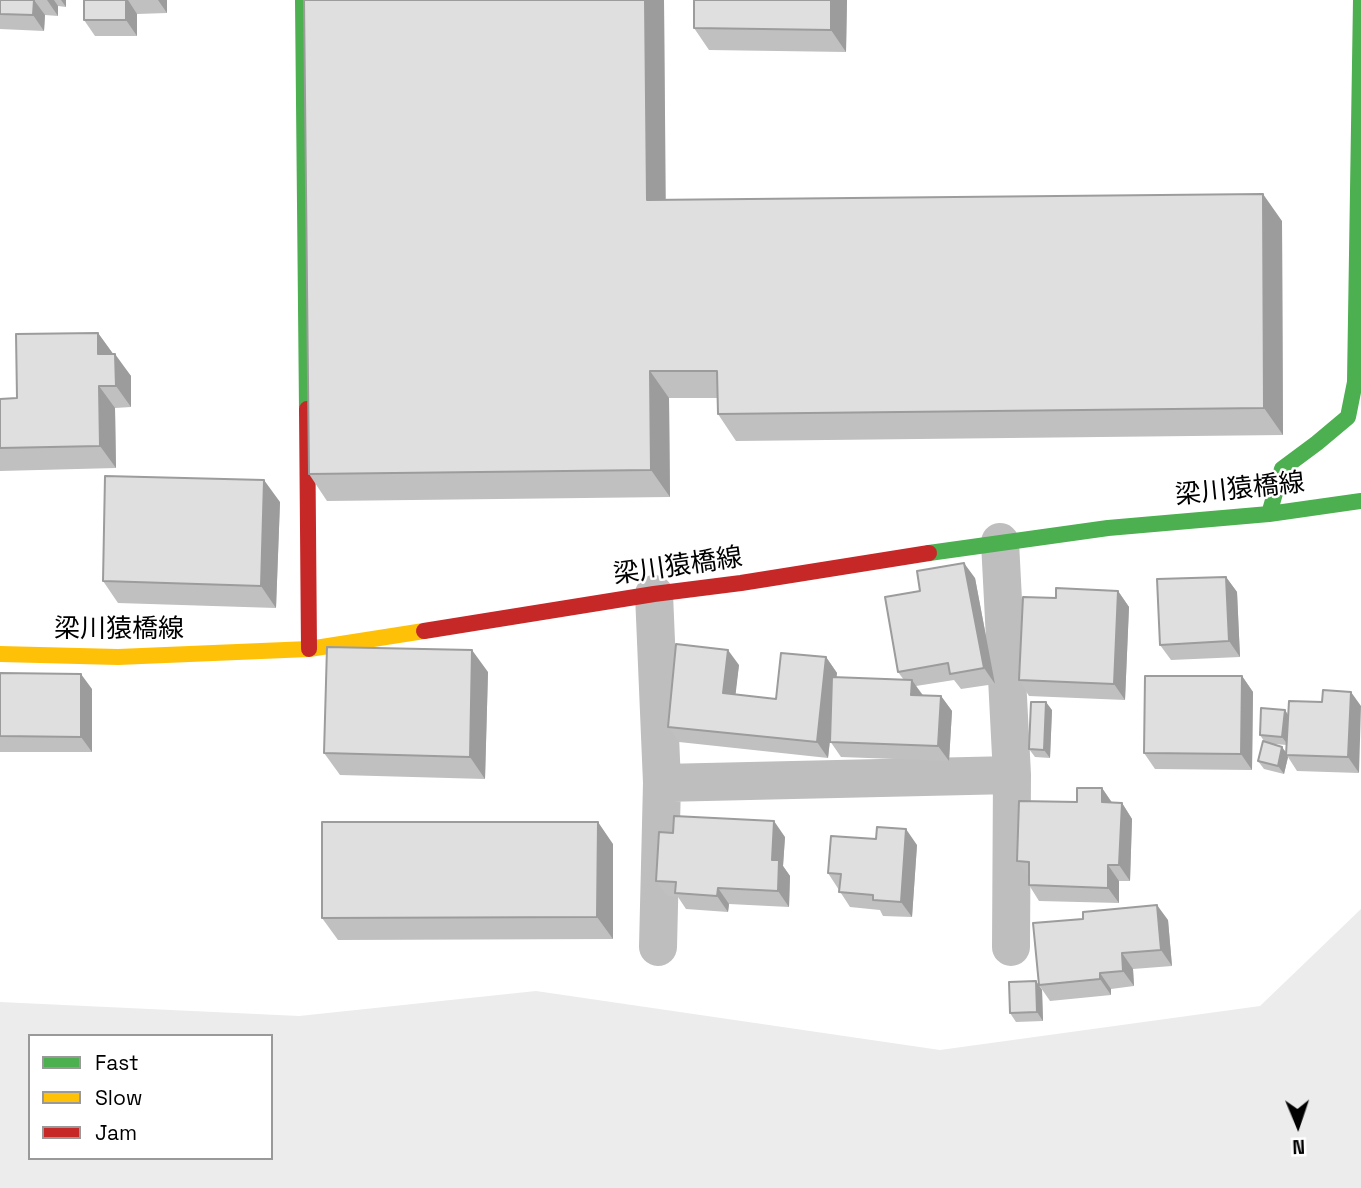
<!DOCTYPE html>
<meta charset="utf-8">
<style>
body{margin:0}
#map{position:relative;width:1361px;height:1188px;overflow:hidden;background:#fff;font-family:"Space Grotesk",sans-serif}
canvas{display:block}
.legend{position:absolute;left:28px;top:1034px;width:245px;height:126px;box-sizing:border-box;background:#fff;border:2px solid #999;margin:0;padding:9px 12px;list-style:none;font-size:21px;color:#000}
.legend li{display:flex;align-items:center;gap:14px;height:35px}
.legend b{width:35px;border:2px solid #999}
.north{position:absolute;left:1263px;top:1090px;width:70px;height:70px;-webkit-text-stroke:5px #fff;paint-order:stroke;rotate:178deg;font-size:19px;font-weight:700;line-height:28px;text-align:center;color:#000}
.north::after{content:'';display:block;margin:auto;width:24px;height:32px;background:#000;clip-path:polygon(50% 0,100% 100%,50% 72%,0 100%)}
</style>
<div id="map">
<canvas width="1361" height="1188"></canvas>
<ul class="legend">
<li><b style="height:9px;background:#4caf50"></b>Fast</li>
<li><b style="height:9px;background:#ffc107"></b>Slow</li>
<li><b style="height:9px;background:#c62828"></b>Jam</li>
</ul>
<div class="north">N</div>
</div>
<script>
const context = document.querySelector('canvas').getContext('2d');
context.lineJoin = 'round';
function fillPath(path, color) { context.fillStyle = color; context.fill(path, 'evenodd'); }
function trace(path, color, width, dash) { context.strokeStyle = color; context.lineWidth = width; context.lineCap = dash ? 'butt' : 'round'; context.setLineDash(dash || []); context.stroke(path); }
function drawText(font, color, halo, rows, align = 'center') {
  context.font = font + ' "Space Grotesk","Noto Sans JP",sans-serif'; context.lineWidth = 5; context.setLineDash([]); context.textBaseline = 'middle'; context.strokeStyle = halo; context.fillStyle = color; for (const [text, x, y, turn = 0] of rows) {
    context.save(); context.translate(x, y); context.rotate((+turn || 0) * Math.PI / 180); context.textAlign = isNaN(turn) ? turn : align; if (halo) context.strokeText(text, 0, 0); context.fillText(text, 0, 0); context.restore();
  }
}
fillPath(new Path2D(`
 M 1361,909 L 1361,1188 L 0,1188 L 0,1002 L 299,1016 L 536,991 L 940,1050 L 1260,1006 ZM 30,1036 L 271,1036 L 271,1158 L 30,1158 Z`), '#ececec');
trace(new Path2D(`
 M 1000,542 L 1012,775 L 1011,947
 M 654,594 L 662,783 L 658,947
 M 662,783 L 1012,775`), '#bebebe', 38);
trace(new Path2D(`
 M 303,0 L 307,409
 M 1269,514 L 1282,469 L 1317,443 L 1348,417 L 1355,382 L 1361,0
 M 929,553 L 1108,528 L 1269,514 L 1361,501`), '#4caf50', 16);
trace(new Path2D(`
 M 0,654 L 118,657 L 309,649 L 424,631`), '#ffc107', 16);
trace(new Path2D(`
 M 307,409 L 309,649
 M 424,631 L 654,594 L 741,583 L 929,553`), '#c62828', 16);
fillPath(new Path2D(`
 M 0,0 L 66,0 L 66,7 L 58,6 L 58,16 L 45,15 L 44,31 L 0,29 Z
 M 84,0 L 167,0 L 167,13 L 137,14 L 137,36 L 95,36 L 84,20 Z
 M 664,0 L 665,200 L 1282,221 L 1283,435 L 736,441 L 718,414 L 717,398 L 669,398 L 670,497 L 327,501 L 309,474 Z
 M 847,0 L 846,52 L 709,50 L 694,28 Z
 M 98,333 L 113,354 L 131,376 L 131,407 L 115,408 L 116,468 L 0,471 L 0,399 L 17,398 Z
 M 280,502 L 276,608 L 118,603 L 103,581 Z
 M 1226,577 L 1237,592 L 1240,657 L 1171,660 L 1160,645 Z
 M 975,578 L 995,684 L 961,689 L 954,680 L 916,686 L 923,695 L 941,696 L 952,711 L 949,761 L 841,757 L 830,741 L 828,758 L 679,742 L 668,727 L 739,665 L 735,694 L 776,699 L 826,657 L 837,673 L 836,677 L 904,680 L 898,672 L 920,591 Z
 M 1118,591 L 1129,607 L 1125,700 L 1029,696 L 1019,680 Z
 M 488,672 L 485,779 L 340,775 L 324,753 Z
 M 0,673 L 92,689 L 92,752 L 0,752 Z
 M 1242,676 L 1253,692 L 1252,770 L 1155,769 L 1144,753 Z
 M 1322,702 L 1359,773 L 1297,771 L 1288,757 L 1284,774 L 1264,769 L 1258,761 L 1264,741 L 1260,735 L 1285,710 L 1288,715 ZM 1274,744 L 1287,745 L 1286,752 Z
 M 1052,710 L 1050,758 L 1035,757 L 1029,749 Z
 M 1102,788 L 1112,803 L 1122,803 L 1132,819 L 1130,881 L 1119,881 L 1119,903 L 1039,901 L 1029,885 L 1029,877 L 1017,861 L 1077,802 Z
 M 673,833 L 785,837 L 783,866 L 790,876 L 789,907 L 729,904 L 728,912 L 686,909 L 678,897 L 667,896 L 656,881 Z
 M 613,844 L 613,939 L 338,940 L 322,918 Z
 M 917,845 L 912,917 L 883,916 L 880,910 L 850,907 L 828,873 Z
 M 1168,920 L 1172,966 L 1133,969 L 1134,986 L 1111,989 L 1111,995 L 1050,1001 L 1039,985 Z
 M 1036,981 L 1042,990 L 1043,1021 L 1016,1022 L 1010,1013 Z`), '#c0c0c0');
fillPath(new Path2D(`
 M 34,0 L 45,15 L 44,31 L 33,15 Z
 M 47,0 L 54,0 L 58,6 L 58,16 Z
 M 61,0 L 66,0 L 66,7 Z
 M 126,0 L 128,0 L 137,14 L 137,36 L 126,20 Z
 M 158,0 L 167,0 L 167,13 Z
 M 645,0 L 664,0 L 666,227 L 647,200 Z
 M 831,0 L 847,0 L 846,52 L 831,30 Z
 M 1263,194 L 1282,221 L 1283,435 L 1264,408 Z
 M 98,333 L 114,355 L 98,354 Z
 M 115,354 L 131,376 L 131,407 L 116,386 Z
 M 650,371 L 669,398 L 670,497 L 651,470 Z
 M 99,386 L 115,408 L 116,468 L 100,446 Z
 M 264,480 L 280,502 L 276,608 L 261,586 Z
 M 964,563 L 975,578 L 995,684 L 984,668 Z
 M 1226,577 L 1237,592 L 1240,657 L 1229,641 Z
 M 1118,591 L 1129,607 L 1125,700 L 1114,684 Z
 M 472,650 L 488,672 L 485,779 L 470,757 Z
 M 728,650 L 739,665 L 734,708 L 723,693 Z
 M 826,657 L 837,673 L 828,758 L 817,742 Z
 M 81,674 L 92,689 L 92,752 L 81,737 Z
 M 1242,676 L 1253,692 L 1252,770 L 1241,754 Z
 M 912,680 L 923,696 L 911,695 Z
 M 1351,692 L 1361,706 L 1359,773 L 1348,757 Z
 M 941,696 L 952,711 L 949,761 L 938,746 Z
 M 1046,702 L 1052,710 L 1050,758 L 1044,750 Z
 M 1285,710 L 1290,718 L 1288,745 L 1282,737 Z
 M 1282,747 L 1288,755 L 1286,755 L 1288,757 L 1284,774 L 1278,766 Z
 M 1102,788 L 1113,804 L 1102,802 Z
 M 1122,803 L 1132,819 L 1130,881 L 1119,865 Z
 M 774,821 L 785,837 L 783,866 L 790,876 L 789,907 L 778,891 L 772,860 Z
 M 598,822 L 613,844 L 613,939 L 597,917 Z
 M 906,829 L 917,845 L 912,917 L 901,902 Z
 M 1108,865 L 1119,881 L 1119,903 L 1108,888 Z
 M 718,888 L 729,904 L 728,912 L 717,896 Z
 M 1157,905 L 1168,920 L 1172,966 L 1161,950 Z
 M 1122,953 L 1133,969 L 1134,986 L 1123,971 Z
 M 1100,973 L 1111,989 L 1111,995 L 1100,979 Z
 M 1036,981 L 1042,990 L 1043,1021 L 1037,1012 Z`), '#9c9c9c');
const building = new Path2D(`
 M 0,0 L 34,0 L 33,15 L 0,14 Z
 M 84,0 L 126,0 L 126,20 L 84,20 Z
 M 304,0 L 645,0 L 647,200 L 1263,194 L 1264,408 L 718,414 L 717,371 L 650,371 L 651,470 L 309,474 Z
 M 694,0 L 831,0 L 831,30 L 694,28 Z
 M 98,333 L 98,354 L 115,354 L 116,386 L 99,386 L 100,446 L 0,448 L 0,399 L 17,398 L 16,334 Z
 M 105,476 L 264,480 L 261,586 L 103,581 Z
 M 964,563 L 984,668 L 950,674 L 948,663 L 898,672 L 885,597 L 920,591 L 917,571 Z
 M 1226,577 L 1229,641 L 1160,645 L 1157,579 Z
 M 1056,588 L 1118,591 L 1114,684 L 1019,680 L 1023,597 L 1056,598 Z
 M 676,644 L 728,650 L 723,693 L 776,699 L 781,653 L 826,657 L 817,742 L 668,727 Z
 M 327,647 L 472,650 L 470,757 L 324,753 Z
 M 0,673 L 81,674 L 81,737 L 0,736 Z
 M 1145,676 L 1242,676 L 1241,754 L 1144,753 Z
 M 832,677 L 912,680 L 911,695 L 941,696 L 938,746 L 830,742 Z
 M 1323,690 L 1351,692 L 1348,757 L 1286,755 L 1289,701 L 1322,702 Z
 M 1031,702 L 1046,702 L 1044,750 L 1029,749 Z
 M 1261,708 L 1285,710 L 1282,737 L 1260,735 Z
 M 1263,741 L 1282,747 L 1278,766 L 1258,761 Z
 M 1077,788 L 1102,788 L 1102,802 L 1122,803 L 1119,865 L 1108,865 L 1108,888 L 1029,885 L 1029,862 L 1017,861 L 1019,801 L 1077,802 Z
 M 674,816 L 774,821 L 772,860 L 779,860 L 778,891 L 718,888 L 717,896 L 675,893 L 676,882 L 656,881 L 659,832 L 673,833 Z
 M 322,822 L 598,822 L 597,917 L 322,918 Z
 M 877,827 L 906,829 L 901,902 L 873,900 L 873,895 L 839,892 L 841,874 L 828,873 L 831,836 L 876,839 Z
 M 1157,905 L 1161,950 L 1122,953 L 1123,971 L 1100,973 L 1100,979 L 1039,985 L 1033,923 L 1083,919 L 1083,912 Z
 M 1036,981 L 1037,1012 L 1010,1013 L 1009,982 Z`);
fillPath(building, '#dfdfdf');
trace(building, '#9c9c9c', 2);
drawText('26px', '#000', '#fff', [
 ["梁川猿橋線",1240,490,-6],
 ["梁川猿橋線",678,567,-8],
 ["梁川猿橋線",119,630]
]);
</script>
